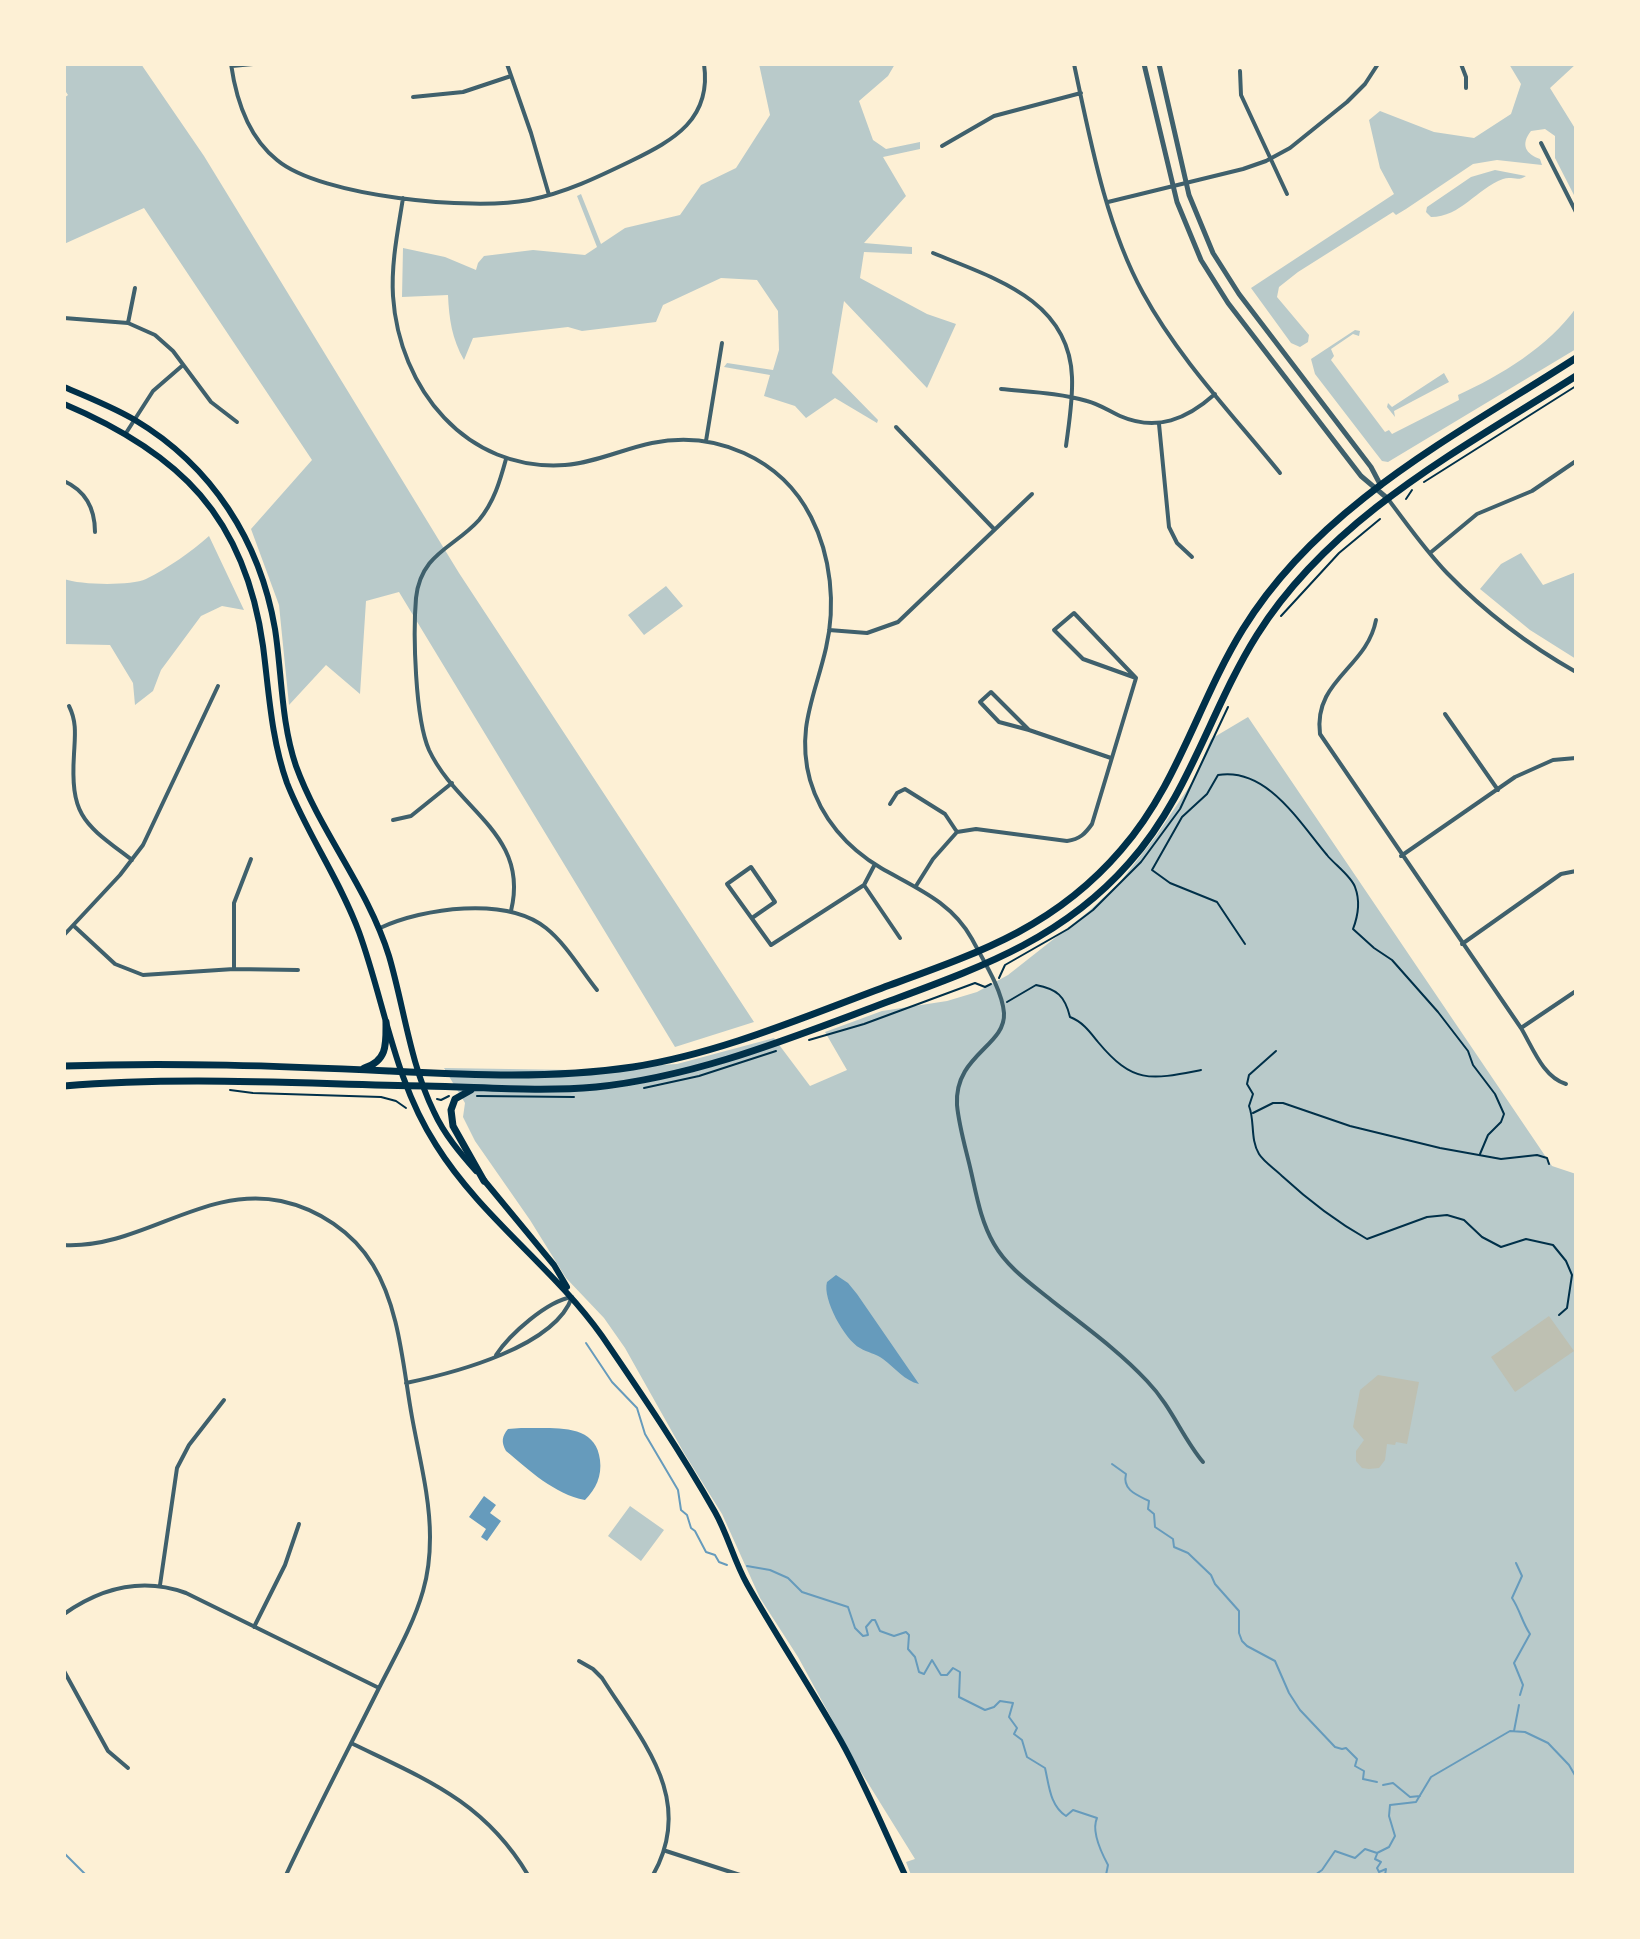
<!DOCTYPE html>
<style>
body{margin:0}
#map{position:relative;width:1640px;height:1939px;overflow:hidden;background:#fdf0d5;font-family:Quicksand,sans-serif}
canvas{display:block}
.frame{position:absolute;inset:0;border:66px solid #fdf0d5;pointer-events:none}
</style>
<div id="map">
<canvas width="1640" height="1939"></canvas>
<div class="frame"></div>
</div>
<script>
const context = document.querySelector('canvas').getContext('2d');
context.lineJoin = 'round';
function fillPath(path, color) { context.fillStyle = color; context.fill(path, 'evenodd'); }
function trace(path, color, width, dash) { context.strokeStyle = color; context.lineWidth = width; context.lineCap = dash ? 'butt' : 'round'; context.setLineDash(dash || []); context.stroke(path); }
fillPath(new Path2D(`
 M 64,64 L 141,64 L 204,156 L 459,573 L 754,1022 L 675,1047 L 399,592 L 366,601 L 360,694 L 326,665 L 289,705 L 279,605 L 251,529 L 312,460 L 144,208 L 64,244 L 64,98 L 68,95 L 64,89 Z
 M 759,64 L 895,64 L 888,76 L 859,101 L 873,140 L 886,149 L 920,142 L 920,149 L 883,157 L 906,196 L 864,243 L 912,247 L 912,254 L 864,252 L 860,278 L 927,314 L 956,324 L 927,388 L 844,301 L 832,373 L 878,420 L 877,423 L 835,398 L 806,418 L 795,406 L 764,396 L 770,375 L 724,367 L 727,363 L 773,370 L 779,350 L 778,311 L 757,280 L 721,278 L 663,305 L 656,322 L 582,331 L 568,327 L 473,338 L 464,360 C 452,339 449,319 448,295 L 402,297 L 403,248 L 445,257 L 476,270 L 478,263 L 484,256 L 533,250 L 585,255 L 597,247 L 577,196 L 581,194 L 601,244 L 625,228 L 680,215 L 701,185 L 736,168 L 770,115 Z
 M 1509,64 L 1576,64 L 1550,88 L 1576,130 L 1576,199 L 1555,158 L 1555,136 L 1545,129 L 1531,131 C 1520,145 1526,154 1540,159 L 1542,165 L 1497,160 L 1473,164 L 1406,209 L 1396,215 L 1393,212 L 1298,272 L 1279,287 L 1277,297 L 1309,335 L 1308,342 L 1300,347 L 1291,343 L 1251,288 L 1394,194 L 1380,168 L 1369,120 L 1380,111 L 1434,132 L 1474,138 L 1511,114 L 1521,84 Z
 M 1495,170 L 1526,176 C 1518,182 1512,176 1503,179 C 1476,189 1461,217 1431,217 L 1426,212 L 1427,207 L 1471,177 Z
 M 1576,308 L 1576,349 L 1388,462 L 1382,461 L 1375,452 L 1315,374 L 1311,359 L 1355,330 L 1360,331 L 1359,336 L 1353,334 L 1331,349 L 1334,356 L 1331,360 L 1385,432 L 1389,430 L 1392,434 L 1459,400 L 1458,395 C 1500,376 1549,346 1576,308 Z
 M 1444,373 L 1449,382 L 1394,411 L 1395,417 L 1387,407 L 1388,403 L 1392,407 Z
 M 209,536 L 244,610 L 222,606 L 201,616 L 161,670 L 153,691 L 135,705 L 133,683 L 110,645 L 64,644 L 64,579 C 80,585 131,586 146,579 C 168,568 191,552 209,536 Z
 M 1521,553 L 1543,585 L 1576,572 L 1576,659 L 1530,630 L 1480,589 L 1501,564 Z
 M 666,586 L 683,606 L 644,635 L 628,615 Z
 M 1248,717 L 1552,1166 L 1576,1174 L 1576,1875 L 911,1875 L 906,1862 L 915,1859 L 858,1767 L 798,1657 L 760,1598 L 722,1514 L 684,1453 L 625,1348 L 604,1318 L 566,1278 L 530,1220 L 475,1141 L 463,1117 L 465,1103 L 444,1068 L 574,1070 L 677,1064 L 774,1038 L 810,1086 L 847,1070 L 825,1032 L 882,1011 L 947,1001 L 977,992 L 1008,975 L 1088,912 L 1120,882 L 1156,836 L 1193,781 L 1211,739 Z
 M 630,1506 L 664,1530 L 641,1561 L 608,1536 Z`), '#b9caca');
fillPath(new Path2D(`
 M 836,1275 L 848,1283 L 857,1294 L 919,1384 C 905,1381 895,1368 883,1359 C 875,1353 868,1353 860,1348 C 845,1340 822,1299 827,1282 Z
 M 521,1428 C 550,1429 596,1421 600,1460 C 602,1476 596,1489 585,1500 C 554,1494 529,1470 506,1451 C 501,1442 502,1436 508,1429 Z
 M 484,1496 L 496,1505 L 490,1513 L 501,1521 L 487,1541 L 481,1537 L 486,1529 L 469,1517 Z`), '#669bbc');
trace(new Path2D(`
 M 586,1343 L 612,1382 L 637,1408 L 645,1434 L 678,1490 L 681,1510 L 687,1515 L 691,1528 L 695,1531 L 706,1552 L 715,1555 L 719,1562 L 727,1565
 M 1112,1464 L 1126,1474 C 1122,1490 1137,1495 1149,1501 L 1148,1509 L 1154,1514 L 1155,1527 L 1173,1539 L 1174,1547 L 1188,1553 L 1211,1575 L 1215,1584 L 1239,1611 L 1239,1633 L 1242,1641 L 1247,1646 L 1275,1661 L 1289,1693 L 1300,1710 L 1335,1747 L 1342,1749 L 1346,1748 L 1357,1759 L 1355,1766 L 1364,1771 L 1363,1779 L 1377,1782
 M 1516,1563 L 1522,1576 L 1512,1598 C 1520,1610 1522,1622 1530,1634 L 1514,1663 L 1523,1685 L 1520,1695
 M 747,1566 L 770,1570 L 788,1578 L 802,1592 L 848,1607 L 855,1628 L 863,1636 L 868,1635 L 866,1627 L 872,1620 L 875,1620 L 880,1631 L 894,1636 L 906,1632 L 909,1635 L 908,1649 L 915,1657 L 919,1672 L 924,1674 L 932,1660 L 941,1675 L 947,1675 L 953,1668 L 960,1672 L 959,1697 L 985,1710 L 994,1707 L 1000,1701 L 1013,1703 L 1009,1717 L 1017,1728 L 1014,1734 L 1022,1740 L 1027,1757 L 1045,1768 C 1049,1785 1050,1806 1066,1816 L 1073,1810 L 1097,1818 C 1091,1831 1101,1852 1108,1865 L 1106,1875
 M 1514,1731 L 1519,1705
 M 1383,1785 L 1393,1783 L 1410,1797 L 1420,1796
 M 64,1853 L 86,1875
 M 1377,1854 L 1375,1859 L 1381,1862 L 1377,1868 L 1379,1872 L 1386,1869 L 1385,1875
 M 1288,1875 L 1292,1875
 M 1315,1875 L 1322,1870 L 1335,1851 L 1355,1858 L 1365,1849 L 1377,1853 L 1389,1847 L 1395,1836 L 1389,1816 L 1390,1805 L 1416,1802 L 1431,1777 L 1510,1731 L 1525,1732 L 1548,1743 L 1569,1765 L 1576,1777`), '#669bbc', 2);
fillPath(new Path2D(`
 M 1549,1316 L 1574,1351 L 1515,1392 L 1491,1357 Z
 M 1378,1375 L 1419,1382 L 1407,1444 L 1396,1442 L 1395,1445 L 1387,1444 L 1385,1460 L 1379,1468 L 1369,1469 L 1362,1468 L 1356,1461 L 1356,1451 L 1364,1440 L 1353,1427 L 1360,1390 Z`), '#bec0b2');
trace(new Path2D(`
 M 1424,482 L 1576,386
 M 1406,499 L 1412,490
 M 1281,616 L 1339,553 L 1380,519
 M 1245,944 L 1217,902 L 1170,883 L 1152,870 L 1182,817 L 1207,794 L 1218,775 C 1267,767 1299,822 1327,855 C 1334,864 1351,876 1355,887 C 1360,900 1358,916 1353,929 L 1374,948 L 1392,960 L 1438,1012 L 1468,1051 L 1473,1065 L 1495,1094 L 1504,1114 L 1501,1122 L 1488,1135 L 1480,1154
 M 999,978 L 1005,965 L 1068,929 L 1093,910 L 1141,862 L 1180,809 L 1228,707
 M 1007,1002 L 1036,985 C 1057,989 1065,996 1070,1017 C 1083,1022 1090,1032 1098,1042 C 1133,1084 1150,1080 1201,1070
 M 809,1040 L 864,1024 L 975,983 L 985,987 L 991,984
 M 1276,1051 L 1249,1075 L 1247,1084 L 1253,1094 L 1249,1106 C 1255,1121 1250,1139 1259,1154 C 1264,1162 1275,1169 1282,1176 C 1308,1200 1335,1221 1367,1239 L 1427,1217 L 1447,1215 L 1464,1220 L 1482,1237 L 1501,1247 L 1526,1239 L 1553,1245 L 1566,1261 L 1572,1275 L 1567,1308 L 1559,1315
 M 644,1088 L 699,1076 L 776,1051
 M 230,1090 L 253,1093 L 381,1097 L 396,1101 L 406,1108
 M 477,1096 L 574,1097
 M 437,1099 L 441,1100 L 449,1096
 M 1253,1113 L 1273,1103 L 1283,1103 L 1350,1126 L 1440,1148 L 1501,1159 L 1537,1155 L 1547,1158 L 1549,1164`), '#003049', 2);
trace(new Path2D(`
 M 231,64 C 236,99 248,137 277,160 C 321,197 473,211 529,200 C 565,193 598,177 631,161 C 674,140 712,119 704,64
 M 507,64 L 531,133 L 549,195
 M 1074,64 C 1090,139 1106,226 1143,293 C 1179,359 1233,415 1280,473
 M 1461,64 L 1466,77 L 1466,88
 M 232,66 L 253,64
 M 1240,71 L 1241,95 L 1287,194
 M 413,97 L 463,92 L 511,76
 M 1541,143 L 1576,212
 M 942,146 L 994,116 L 1081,93
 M 403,198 C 398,230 391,263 393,296 C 399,388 466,472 565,465 C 594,463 623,449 652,443 C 715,430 781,458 811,517 C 831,556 836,605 826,648 C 815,696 796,729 810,780 C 821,818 847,848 881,868 C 916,888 952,902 972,939 C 983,960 1002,989 1004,1013 C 1006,1046 954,1055 957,1105 C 959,1126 965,1146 970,1167 C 976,1192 980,1220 994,1244 C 1007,1267 1030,1283 1051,1300 C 1084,1326 1118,1350 1147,1381 C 1172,1407 1182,1437 1203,1462
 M 1108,202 L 1243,169 L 1266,161 L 1290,148 L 1347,102 L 1365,84 L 1378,64
 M 933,253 C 993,278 1069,299 1072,377 C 1073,400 1069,423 1066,446
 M 64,318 L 128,323 L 155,335 L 173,351 L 211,402 L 237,422
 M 128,323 L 135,288
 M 1001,389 C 1030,392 1059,393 1087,401 C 1099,404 1109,411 1120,416 C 1157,432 1187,419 1215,394
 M 1159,424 L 1169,527 L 1177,543 L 1192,557
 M 896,427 L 994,529
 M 126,433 L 153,391 L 183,365
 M 706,441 L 722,343
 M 506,459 C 500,481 494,502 479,520 C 454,548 421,553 416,598 C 413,634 415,718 429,750 C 457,810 530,834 511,911
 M 64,481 C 86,491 95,508 95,532
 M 1388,499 C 1407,524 1425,550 1447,573 C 1484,611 1530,646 1576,672
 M 1430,553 L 1477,514 L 1532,491 L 1576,461
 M 1376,620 C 1367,668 1313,680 1320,734 L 1521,1028 C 1533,1048 1543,1077 1566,1084
 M 829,630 L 867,633 L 898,622 L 1032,494
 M 69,706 C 77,722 75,736 74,754 C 70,818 85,824 132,860
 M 1445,714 L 1498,790
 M 1029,730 L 999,722 L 980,702 L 991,692 L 1029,730 L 1111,758
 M 890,804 L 897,793 L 905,789 L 945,814 L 957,832
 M 393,820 L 411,816 L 452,783
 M 1401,856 L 1515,777 L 1553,760 L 1576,758
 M 864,885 L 900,938
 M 916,886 L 933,859 L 957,832 L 976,829 L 1067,841 C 1080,839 1085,834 1092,824 L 1136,678 L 1074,613 L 1054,630 L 1083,659 L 1136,678
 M 752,918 L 775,902 L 751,867 L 727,884 L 771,945 L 864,885 L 875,864
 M 74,926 L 115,964 L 143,975 L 234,969 L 298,970
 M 380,928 C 423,908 506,896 546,928 C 566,944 581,970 597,990
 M 64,935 L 120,875 L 143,845 L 218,686
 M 1462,944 L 1561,874 L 1576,871
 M 234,969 L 234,903 L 251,859
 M 1521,1028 L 1576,991
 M 64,1245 C 141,1249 203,1185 281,1201 C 318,1209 353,1232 373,1265 C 400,1309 403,1368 412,1417 C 419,1456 430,1497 430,1537 C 430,1555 428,1574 423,1591 C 413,1626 394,1658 378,1690 C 347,1752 315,1813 286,1875
 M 406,1383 C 454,1373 555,1347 572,1297 C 547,1301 510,1334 496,1355
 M 160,1585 L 177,1468 L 189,1445 L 224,1400
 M 64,1614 C 101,1588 142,1577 186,1593 L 379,1688
 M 254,1627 L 285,1565 L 299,1524
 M 579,1661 L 593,1669 L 602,1678 C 642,1741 696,1799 653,1875
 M 64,1671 L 108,1751 L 128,1768
 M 351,1743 C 425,1779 484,1801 528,1875
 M 666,1851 L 740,1875`), '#3f606c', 4);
trace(new Path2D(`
 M 1144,64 L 1177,202 L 1201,260 L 1228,303 L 1361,476 L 1387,498
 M 1159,64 L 1189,195 L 1213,253 L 1239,294 L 1371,467 L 1381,486`), '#3f606c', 5);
trace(new Path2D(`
 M 64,387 C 88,397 113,407 135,420 C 212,466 260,541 275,629 C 282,674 281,722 296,766 C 320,832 368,888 389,956 C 404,1007 410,1063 434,1112 C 444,1134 460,1153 476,1171
 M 64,404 C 180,453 245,517 263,646 C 269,692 271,738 287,783 C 307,834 340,880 359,932 C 385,1004 394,1080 436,1145 C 481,1217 553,1267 602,1336 C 641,1393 681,1452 715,1512 C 728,1535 734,1561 747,1584 C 777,1637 811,1688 841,1741 C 865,1784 884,1830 905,1875
 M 483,1179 L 554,1265 L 567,1287`), '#003049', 6);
trace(new Path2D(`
 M 64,1066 C 172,1062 281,1066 389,1071 C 471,1075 552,1079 633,1067 C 722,1053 806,1016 890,985 C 981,952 1056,926 1121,850 C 1178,785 1198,702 1243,629 C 1320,504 1455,436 1576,358
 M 364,1068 C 388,1061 386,1043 386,1022
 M 64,1086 C 184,1076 304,1084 425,1086 C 482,1087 539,1092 596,1087 C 702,1076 800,1034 898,998 C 987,965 1065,936 1129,863 C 1189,796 1210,710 1257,635 C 1332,516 1460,450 1576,376
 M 471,1090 L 455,1099 L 451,1110 L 453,1126 L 484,1181`), '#003049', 7);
</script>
